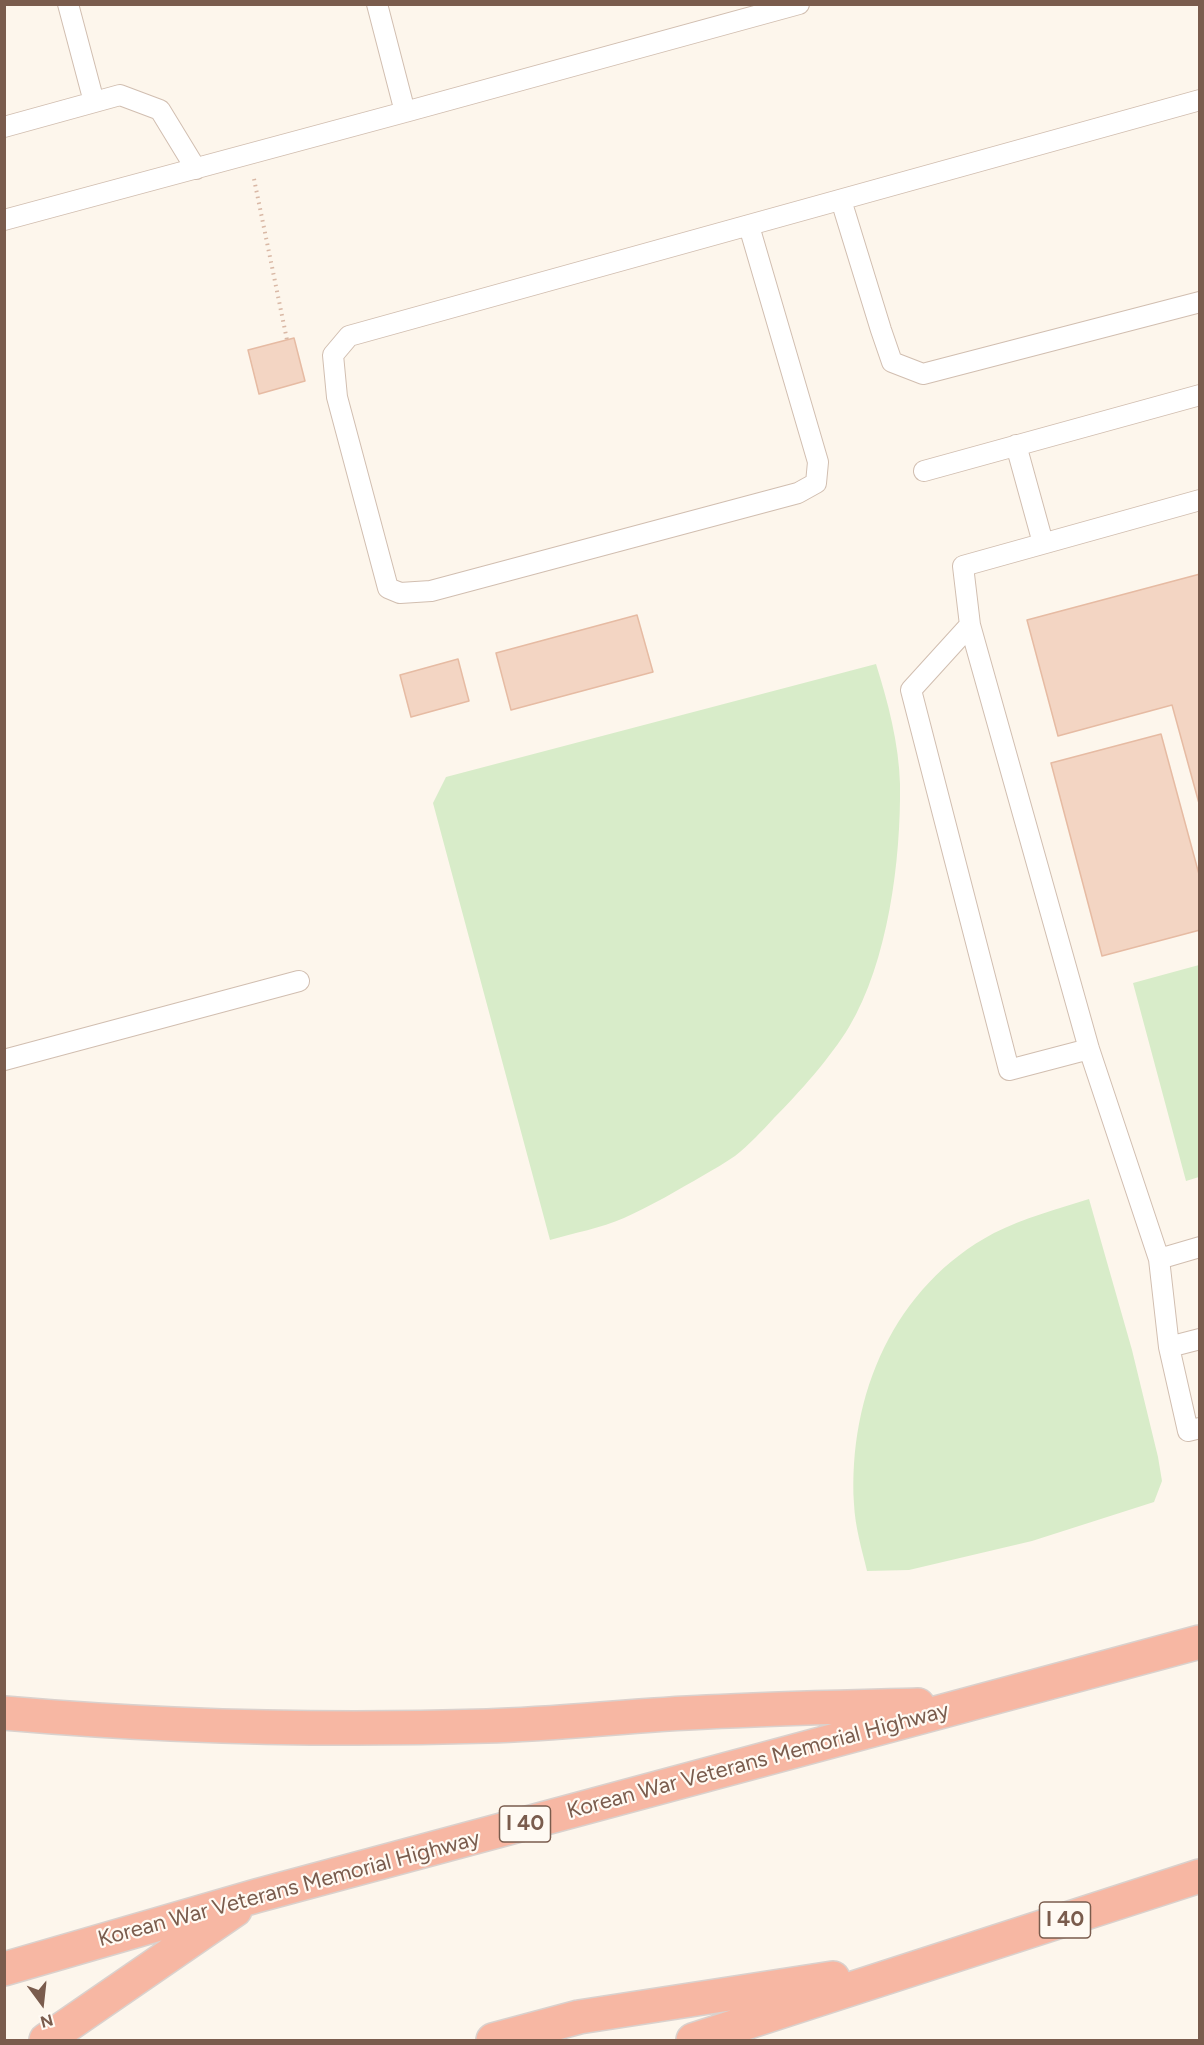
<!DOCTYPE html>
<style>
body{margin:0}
#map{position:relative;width:1204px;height:2045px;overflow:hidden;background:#fdf6ec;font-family:Figtree,sans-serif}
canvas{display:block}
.frame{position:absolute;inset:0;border:6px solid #7a5c4d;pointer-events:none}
.north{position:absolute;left:12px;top:1973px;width:60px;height:60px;-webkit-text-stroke:4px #fffaf3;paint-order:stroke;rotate:165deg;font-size:16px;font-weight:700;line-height:24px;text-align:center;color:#7a5c4d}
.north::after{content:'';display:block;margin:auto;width:21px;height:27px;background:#7a5c4d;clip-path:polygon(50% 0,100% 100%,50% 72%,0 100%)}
</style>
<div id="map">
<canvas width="1204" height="2045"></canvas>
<div class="frame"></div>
<div class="north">N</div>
</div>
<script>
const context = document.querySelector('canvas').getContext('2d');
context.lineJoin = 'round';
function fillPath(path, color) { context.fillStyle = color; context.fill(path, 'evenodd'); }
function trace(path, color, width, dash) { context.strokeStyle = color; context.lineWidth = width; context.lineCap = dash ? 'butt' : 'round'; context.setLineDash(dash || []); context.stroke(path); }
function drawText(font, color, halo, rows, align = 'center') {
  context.font = font + ' Figtree,sans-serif'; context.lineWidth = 4.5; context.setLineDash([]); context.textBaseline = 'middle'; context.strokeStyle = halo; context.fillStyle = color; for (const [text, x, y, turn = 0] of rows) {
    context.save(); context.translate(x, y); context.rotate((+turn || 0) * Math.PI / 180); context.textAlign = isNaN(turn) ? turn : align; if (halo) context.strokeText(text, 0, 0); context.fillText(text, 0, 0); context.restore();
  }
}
fillPath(new Path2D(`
 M 876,664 C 888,702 899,744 900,784 C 901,860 888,962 849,1027 C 831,1057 799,1093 774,1118 C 762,1131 749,1145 735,1156 C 725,1163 714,1169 704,1175 C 678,1190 651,1206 624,1218 C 601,1228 574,1233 550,1240 L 433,803 L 446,777 Z
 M 1199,965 L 1199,1177 L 1186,1181 L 1133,983 Z
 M 1089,1199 L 1132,1350 L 1158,1457 L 1162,1481 L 1154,1502 L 1032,1541 L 909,1570 L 867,1571 C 862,1550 855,1527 854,1504 C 848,1395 894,1286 994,1233 C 1024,1218 1057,1209 1089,1199 Z`), '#d8ecc9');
const building = new Path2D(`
 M 294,338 L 305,381 L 259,394 L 248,350 Z
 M 1200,574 L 1200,807 L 1172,705 L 1058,736 L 1027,620 Z
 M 637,615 L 653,672 L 511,710 L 496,653 Z
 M 458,659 L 469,701 L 411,717 L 400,675 Z
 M 1161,734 L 1200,878 L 1200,930 L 1102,956 L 1051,763 Z`);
fillPath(building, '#f3d5c3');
trace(building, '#e6bba3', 1.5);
const service = new Path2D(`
 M 68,4 L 94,102
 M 405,112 L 799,4
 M 4,127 L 120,95 L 160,110 L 196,169
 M 841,200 L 881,330 L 892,362 L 923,374 L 1200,302
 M 4,220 L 405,112 L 377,4
 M 749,226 L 818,462 L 816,483 L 798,493 L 431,591 L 400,593 L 388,588 L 337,397 L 333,355 L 349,336 L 1200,100
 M 1016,445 L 1043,543
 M 924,471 L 1200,395
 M 1200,500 L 963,566 L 970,625 L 1089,1049 L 1159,1259 L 1169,1347 L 1200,1339
 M 970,625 L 911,690 L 1009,1070 L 1089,1049
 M 4,1060 L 299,981
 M 1159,1259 L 1200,1247
 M 1169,1347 L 1188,1431 L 1200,1428`);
const motorway = new Path2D(`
 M 4,1713 C 165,1727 326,1731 487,1726 C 560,1724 633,1715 707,1712 C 777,1708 848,1707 918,1705
 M 4,1969 L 256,1896 L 1200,1642
 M 46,2040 L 235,1910
 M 493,2040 L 579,2017 L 833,1978
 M 693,2040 L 1200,1876`);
trace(service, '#d1beb0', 22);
trace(motorway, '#dad1cd', 36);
trace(new Path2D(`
 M 254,179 L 287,340`), '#d9b8a5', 4, [1.5, 4.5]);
trace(service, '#fff', 20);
trace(motorway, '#f7b7a3', 33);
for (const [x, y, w] of [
 [525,1824,51],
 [1065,1920,51]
]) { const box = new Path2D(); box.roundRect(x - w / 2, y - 18, w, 36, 4.5); context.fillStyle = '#fffaf3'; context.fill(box); trace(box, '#7a5c4d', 1.5); }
drawText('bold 21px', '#7a5c4d', null, [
 ["I 40",525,1824],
 ["I 40",1065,1920]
]);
drawText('22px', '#7a5c4d', '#fffaf3', [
 ["Korean War Veterans Memorial Highway",758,1761,-15],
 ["Korean War Veterans Memorial Highway",289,1889,-15]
]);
</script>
